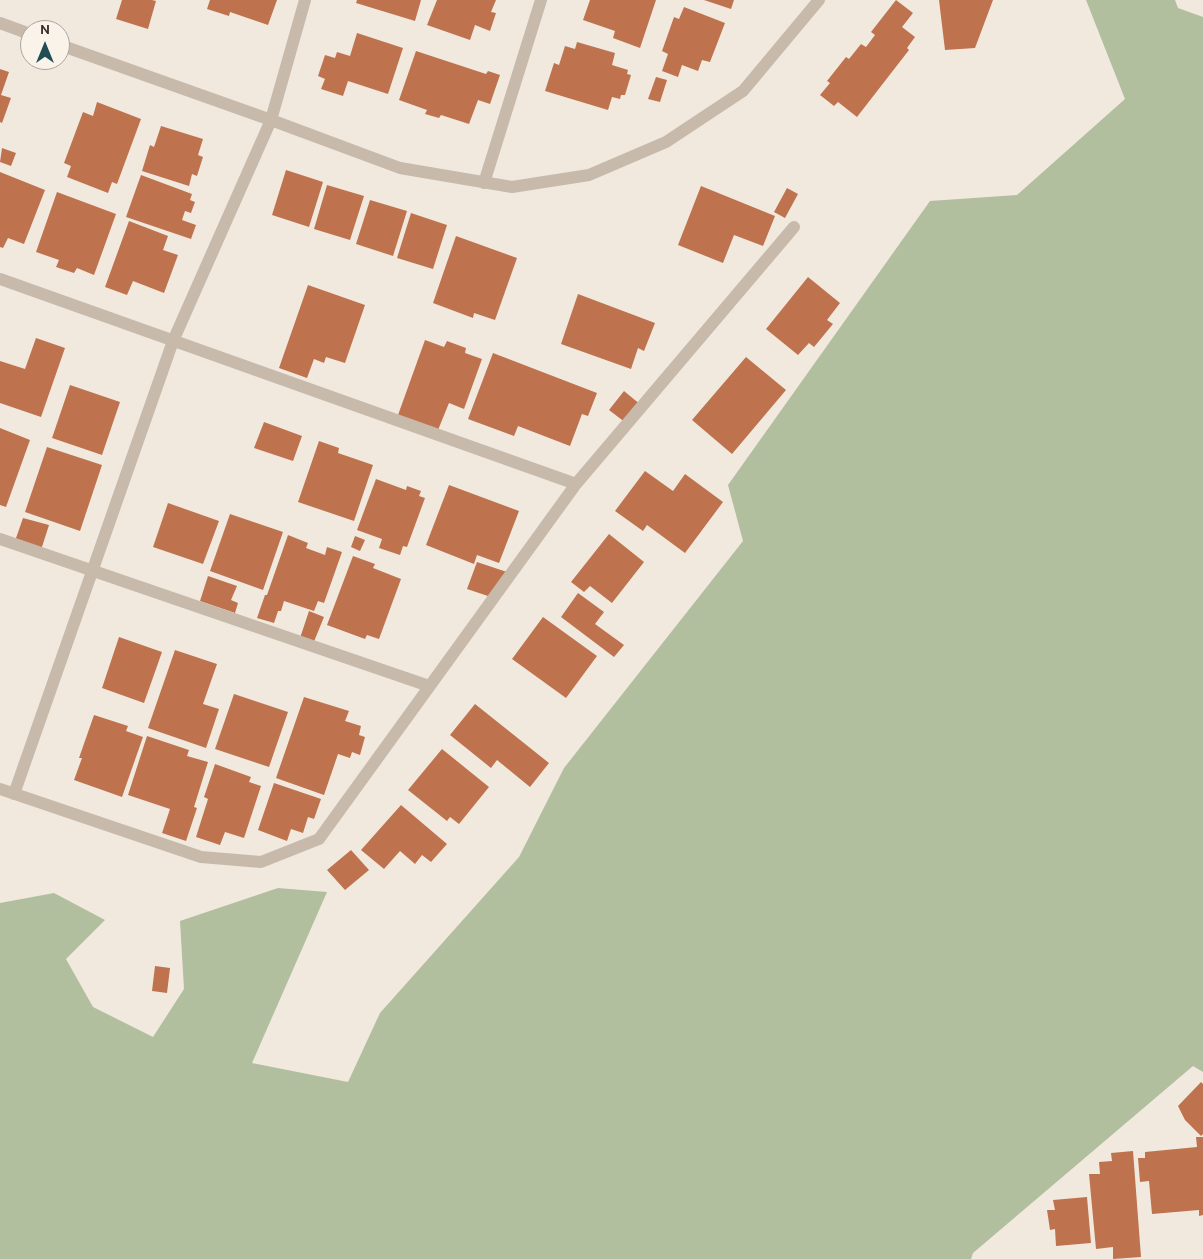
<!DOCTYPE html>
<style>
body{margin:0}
#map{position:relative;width:1203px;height:1259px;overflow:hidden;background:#f1e9de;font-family:Overpass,sans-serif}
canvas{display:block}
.north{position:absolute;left:20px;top:20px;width:50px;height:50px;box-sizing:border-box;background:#f9f3ea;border:1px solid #aba49d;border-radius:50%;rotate:0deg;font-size:14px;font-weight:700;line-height:20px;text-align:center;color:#362e29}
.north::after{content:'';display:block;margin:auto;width:18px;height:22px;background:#214d55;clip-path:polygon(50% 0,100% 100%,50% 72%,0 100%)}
</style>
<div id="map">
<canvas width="1203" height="1259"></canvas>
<div class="north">N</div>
</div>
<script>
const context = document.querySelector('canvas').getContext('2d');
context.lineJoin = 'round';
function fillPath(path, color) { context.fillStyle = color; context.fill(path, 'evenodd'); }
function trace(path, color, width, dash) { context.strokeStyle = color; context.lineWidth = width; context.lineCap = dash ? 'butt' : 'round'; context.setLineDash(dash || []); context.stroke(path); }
fillPath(new Path2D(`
 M 1086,0 L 1175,0 L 1178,8 L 1203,17 L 1203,1072 L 1193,1066 L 973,1253 L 971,1259 L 0,1259 L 0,903 L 54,893 L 105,920 L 66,959 L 93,1007 L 153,1037 L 184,989 L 180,921 L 278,888 L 327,892 L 252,1063 L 348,1082 L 380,1013 L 519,857 L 564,768 L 743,541 L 728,485 L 930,201 L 1017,195 L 1125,99 Z`), '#b1bf9e');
fillPath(new Path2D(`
 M 122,0 L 152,0 L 156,1 L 148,29 L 116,19 Z
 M 210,0 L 277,0 L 268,25 L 230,12 L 229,16 L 207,9 Z
 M 357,0 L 421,0 L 415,21 L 356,3 Z
 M 437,0 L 496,0 L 491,12 L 496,13 L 490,31 L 475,25 L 470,40 L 427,25 Z
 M 590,0 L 656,0 L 640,48 L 613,38 L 615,31 L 583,20 Z
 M 704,0 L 734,0 L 731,9 Z
 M 896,0 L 913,13 L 902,27 L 915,37 L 907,48 L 909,50 L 857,117 L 838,102 L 834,106 L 820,95 L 830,83 L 827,81 L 846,57 L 849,59 L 861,44 L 866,47 L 875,35 L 871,32 Z
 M 939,0 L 993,0 L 975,48 L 945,50 Z
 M 684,7 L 725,23 L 710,62 L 702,60 L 698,71 L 682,65 L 678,77 L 662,71 L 668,54 L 662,51 L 674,17 L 679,19 Z
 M 357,33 L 403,48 L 388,94 L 348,81 L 343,96 L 321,89 L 325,79 L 318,76 L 325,55 L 335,58 L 337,52 L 350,56 Z
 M 577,42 L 615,53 L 612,65 L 628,70 L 627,74 L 631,75 L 625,95 L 621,95 L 620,99 L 612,97 L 608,110 L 545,91 L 554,63 L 559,65 L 565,46 L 575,49 Z
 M 416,51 L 486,74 L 488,71 L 500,75 L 490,104 L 478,100 L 469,124 L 441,115 L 439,118 L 425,114 L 427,110 L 399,100 Z
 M 0,69 L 9,72 L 1,95 L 11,98 L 2,123 L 0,122 Z
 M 656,77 L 667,80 L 660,102 L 648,99 Z
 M 97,102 L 141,119 L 117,184 L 112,182 L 108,193 L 67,177 L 71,166 L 64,163 L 83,112 L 93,116 Z
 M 161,126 L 203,139 L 198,155 L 203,157 L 197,176 L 192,174 L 189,186 L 142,171 L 150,145 L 154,147 Z
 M 2,148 L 16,153 L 11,166 L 0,162 Z
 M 286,170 L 323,182 L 309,227 L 272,215 Z
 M 0,172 L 45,190 L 24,244 L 8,238 L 3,248 L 0,247 Z
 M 141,175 L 192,194 L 190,200 L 195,202 L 191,213 L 185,211 L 182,220 L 196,225 L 191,239 L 126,217 Z
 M 327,185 L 364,196 L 350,240 L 314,229 Z
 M 701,186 L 775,216 L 763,246 L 734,235 L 723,263 L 678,245 Z
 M 787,188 L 798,194 L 785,218 L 774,212 Z
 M 57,192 L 116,214 L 94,275 L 77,268 L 74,273 L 56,267 L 59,260 L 36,252 Z
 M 370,200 L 407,211 L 393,256 L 356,244 Z
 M 411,213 L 447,225 L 433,269 L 397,258 Z
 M 129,221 L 168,236 L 163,250 L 178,255 L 164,293 L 133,281 L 127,295 L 105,287 Z
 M 456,236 L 517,258 L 495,320 L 474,313 L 473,318 L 433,303 Z
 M 808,277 L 840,303 L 827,320 L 833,324 L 814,347 L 809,343 L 798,355 L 766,329 Z
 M 308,285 L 365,305 L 345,363 L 326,357 L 324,363 L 314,359 L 307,378 L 279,368 Z
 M 578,294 L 655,323 L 644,351 L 638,348 L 631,369 L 561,344 Z
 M 36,338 L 65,348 L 41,417 L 0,403 L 0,361 L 25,369 Z
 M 425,340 L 444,347 L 447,341 L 466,348 L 465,353 L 482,359 L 464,409 L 449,403 L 438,430 L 398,415 Z
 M 493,353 L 597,393 L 588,416 L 582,414 L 570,446 L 518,426 L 514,436 L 468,419 Z
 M 746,357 L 786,390 L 732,454 L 692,420 Z
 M 70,385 L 120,402 L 102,455 L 52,438 Z
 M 624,391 L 641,405 L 626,423 L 609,410 Z
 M 264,422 L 302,436 L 293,461 L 254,448 Z
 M 0,428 L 30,440 L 6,507 L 0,505 Z
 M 319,441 L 339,448 L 338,453 L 373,465 L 354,521 L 298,502 Z
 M 47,447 L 102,465 L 80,531 L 25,512 Z
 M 645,471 L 673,491 L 685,474 L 723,502 L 685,553 L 647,525 L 643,531 L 615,511 Z
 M 376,479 L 406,490 L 407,486 L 421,491 L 419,496 L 425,498 L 407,547 L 403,546 L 400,555 L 379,548 L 382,539 L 357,530 Z
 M 449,485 L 519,511 L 499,563 L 477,555 L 474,564 L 426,545 Z
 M 168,503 L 219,521 L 203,564 L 153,547 Z
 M 230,514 L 283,532 L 263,590 L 210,571 Z
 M 23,518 L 49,525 L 41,550 L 15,541 Z
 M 609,534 L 644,562 L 612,603 L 590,586 L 584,592 L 571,582 Z
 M 288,535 L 308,543 L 306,548 L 325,555 L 327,547 L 342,552 L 324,603 L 318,601 L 314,611 L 284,601 L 281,611 L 278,611 L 274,623 L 257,618 L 265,595 L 267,595 Z
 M 355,536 L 365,540 L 360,551 L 351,547 Z
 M 353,556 L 375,564 L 373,568 L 401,579 L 379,639 L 367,635 L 365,639 L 327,625 Z
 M 477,562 L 507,572 L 497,599 L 467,589 Z
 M 208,576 L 237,586 L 231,600 L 238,603 L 235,613 L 200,601 Z
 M 578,593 L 604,612 L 595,624 L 624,645 L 614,657 L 561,617 Z
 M 309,611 L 324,617 L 313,644 L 300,638 Z
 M 543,617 L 597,656 L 566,698 L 512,659 Z
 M 119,637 L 162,652 L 144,703 L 102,688 Z
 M 175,650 L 217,664 L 203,704 L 219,709 L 206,748 L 148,728 Z
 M 234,694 L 288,712 L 269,767 L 215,749 Z
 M 304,697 L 349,711 L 345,721 L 361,726 L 359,735 L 365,737 L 360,755 L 352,752 L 350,758 L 338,754 L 324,795 L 276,778 Z
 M 475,704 L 549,763 L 530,787 L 497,760 L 491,768 L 450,735 Z
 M 94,715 L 128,726 L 126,731 L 143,737 L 122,797 L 74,780 L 82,758 L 79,758 Z
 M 147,736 L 189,750 L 187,756 L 208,762 L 194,807 L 197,808 L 186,841 L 162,833 L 170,809 L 128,795 Z
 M 442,749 L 489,787 L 459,824 L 450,817 L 447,821 L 408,790 Z
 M 215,764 L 251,777 L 249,782 L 261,786 L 244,838 L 225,832 L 220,845 L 196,837 L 208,799 L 204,797 Z
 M 274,783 L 321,799 L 314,819 L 308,817 L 303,833 L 291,829 L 287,841 L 258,830 Z
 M 401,805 L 447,844 L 431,862 L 422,855 L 415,864 L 400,851 L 384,869 L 361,850 Z
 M 351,850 L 369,870 L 345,890 L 327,870 Z
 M 155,966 L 170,968 L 167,993 L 152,991 Z
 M 1201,1082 L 1203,1084 L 1203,1134 L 1201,1136 L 1185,1120 L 1178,1106 Z
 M 1196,1137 L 1203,1137 L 1203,1215 L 1199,1216 L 1199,1210 L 1152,1214 L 1149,1181 L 1140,1182 L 1138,1158 L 1145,1158 L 1145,1152 L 1197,1147 Z
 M 1133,1151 L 1141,1257 L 1113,1259 L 1113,1247 L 1096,1249 L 1089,1174 L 1100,1174 L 1099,1162 L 1112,1161 L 1111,1153 Z
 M 1087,1197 L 1091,1243 L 1056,1246 L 1055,1229 L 1050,1230 L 1047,1210 L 1055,1210 L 1053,1200 Z`), '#be734e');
trace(new Path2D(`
 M 0,23 L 30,34
 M 60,45 L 271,120 L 400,168 L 512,187 L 589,175 L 666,142 L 743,91 L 819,0
 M 484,183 L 541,0
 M 0,279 L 576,484
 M 0,539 L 429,686
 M 0,789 L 201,857 L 261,862 L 319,839 L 576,484 L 794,227
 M 14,794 L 173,341 L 271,120 L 305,0`), '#c8baaa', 12);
</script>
